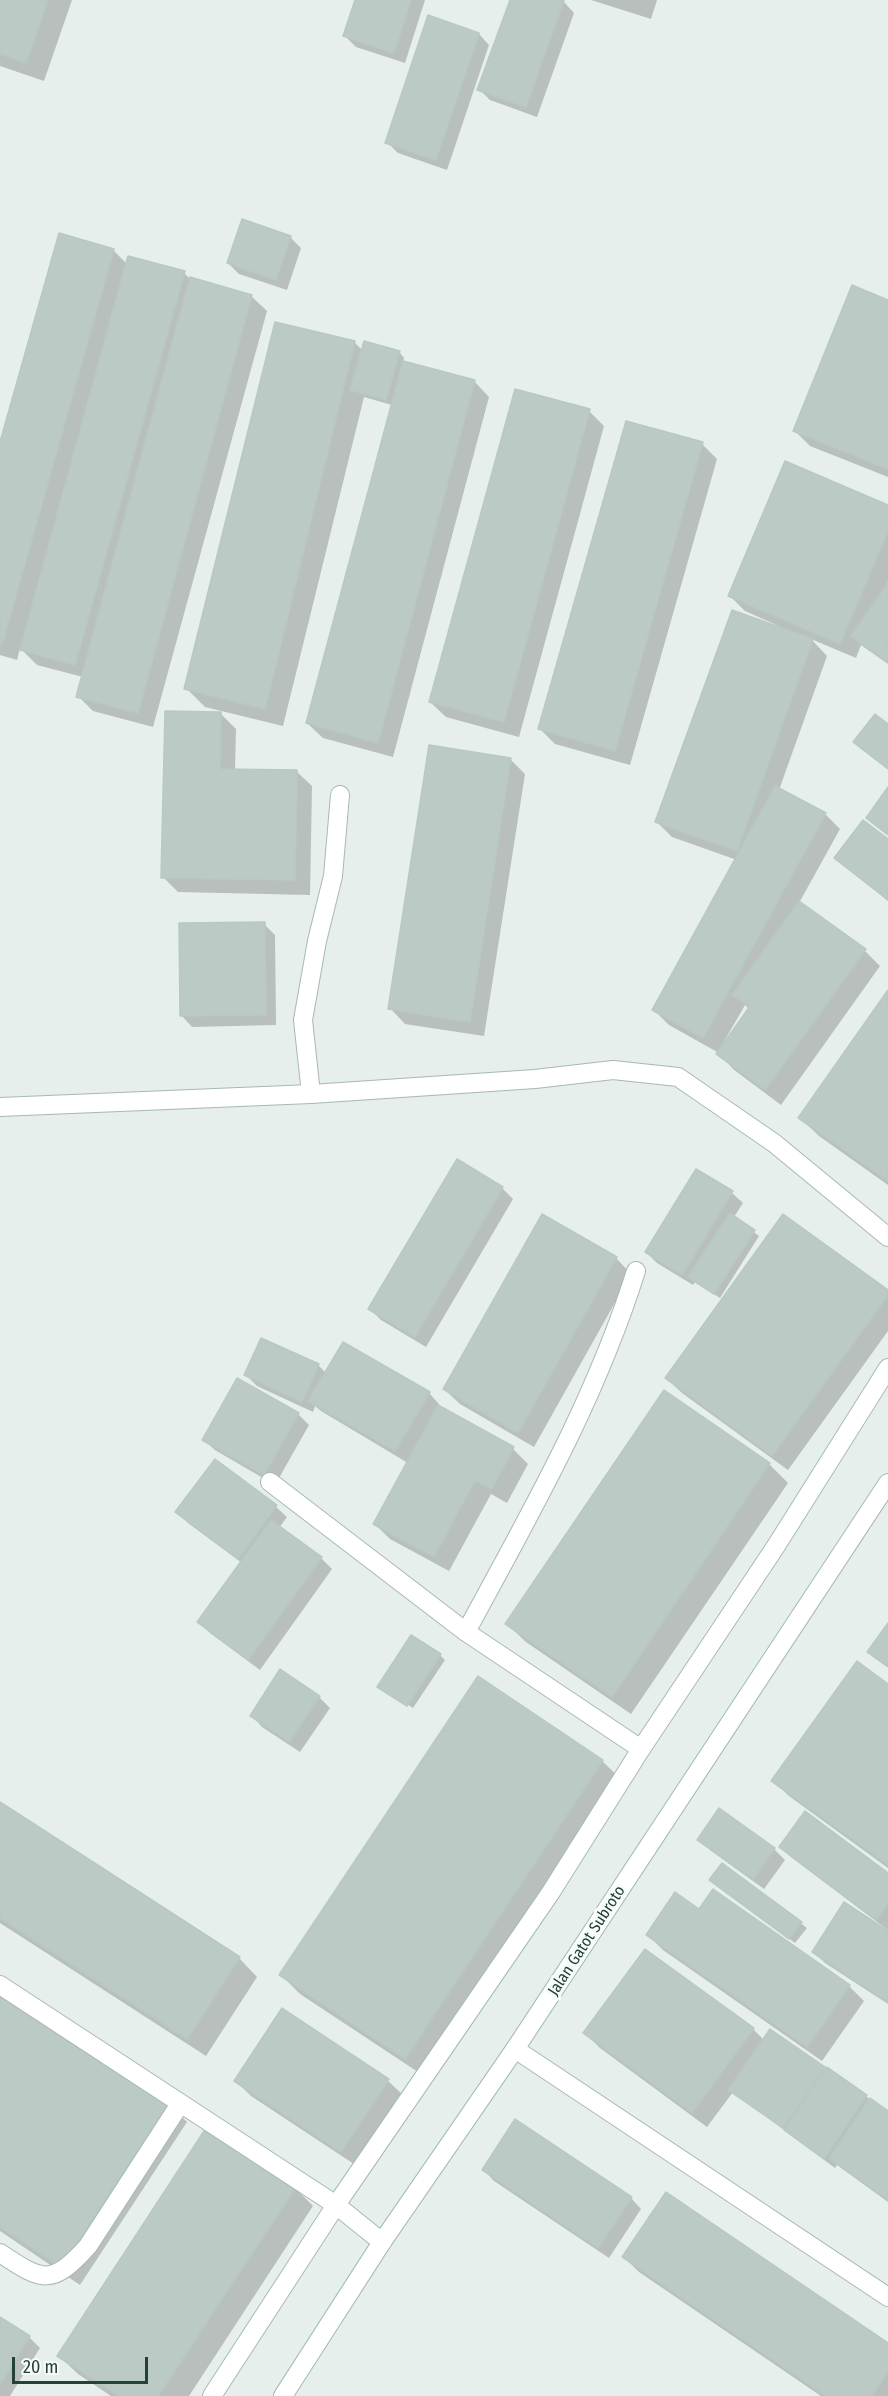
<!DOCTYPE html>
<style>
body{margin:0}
#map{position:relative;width:888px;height:2396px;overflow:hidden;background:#e6efeb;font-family:"Fira Sans Condensed",sans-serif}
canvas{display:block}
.scale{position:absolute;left:12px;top:2357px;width:136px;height:27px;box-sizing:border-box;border:3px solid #24423a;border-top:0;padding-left:8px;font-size:18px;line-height:21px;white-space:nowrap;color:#24423a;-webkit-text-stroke:4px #f7fbf9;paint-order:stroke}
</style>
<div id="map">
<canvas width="888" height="2396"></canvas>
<div class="scale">20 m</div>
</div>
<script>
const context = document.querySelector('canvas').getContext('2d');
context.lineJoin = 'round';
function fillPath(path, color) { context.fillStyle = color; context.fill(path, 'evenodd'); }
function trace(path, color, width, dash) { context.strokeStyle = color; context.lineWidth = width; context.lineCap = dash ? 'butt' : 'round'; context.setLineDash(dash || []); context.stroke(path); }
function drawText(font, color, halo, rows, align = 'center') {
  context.font = font + ' "Fira Sans Condensed",sans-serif'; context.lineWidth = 6; context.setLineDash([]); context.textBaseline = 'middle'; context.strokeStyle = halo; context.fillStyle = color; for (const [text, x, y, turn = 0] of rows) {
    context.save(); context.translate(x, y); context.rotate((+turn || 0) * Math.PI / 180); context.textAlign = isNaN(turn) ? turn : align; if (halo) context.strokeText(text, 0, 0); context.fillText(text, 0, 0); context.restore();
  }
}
fillPath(new Path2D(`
 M 0,0 L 72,0 L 44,81 L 0,66 Z
 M 357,0 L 425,0 L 405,63 L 356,47 L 345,36 Z
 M 511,0 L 558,0 L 564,2 L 574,13 L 537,117 L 490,100 L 479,89 Z
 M 591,0 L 657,0 L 651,19 Z
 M 479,34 L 489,45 L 447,170 L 398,153 L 387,142 Z
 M 243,221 L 291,238 L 301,248 L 287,290 L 239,274 L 228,263 Z
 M 113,250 L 127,264 L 184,273 L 190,279 L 251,296 L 267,311 L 153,727 L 93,711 L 78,696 L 83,677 L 37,665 L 20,648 L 17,660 L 0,655 L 0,448 Z
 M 888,301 L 888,477 L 810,446 L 794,430 Z
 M 276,323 L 355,343 L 363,351 L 399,352 L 404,358 L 403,362 L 474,381 L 489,397 L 393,757 L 323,738 L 307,723 L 392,405 L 364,397 L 283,726 L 205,707 L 186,688 Z
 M 589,411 L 604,426 L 519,737 L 446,717 L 430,702 Z
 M 702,444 L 717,459 L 630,765 L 555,744 L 540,729 Z
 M 888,506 L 888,581 L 886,586 L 888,586 L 888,664 L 861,645 L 856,658 L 811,639 L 827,656 L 779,790 L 825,814 L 840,829 L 799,903 L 865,951 L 880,966 L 781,1105 L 733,1069 L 719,1053 L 669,1025 L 654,1010 L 737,860 L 672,837 L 657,822 L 781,627 L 745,611 L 730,596 ZM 745,1005 L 750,1010 L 727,1041 L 725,1040 Z
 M 221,714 L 236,729 L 235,771 L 296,771 L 312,786 L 310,895 L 178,892 L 163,877 Z
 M 510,759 L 525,774 L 484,1036 L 405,1024 L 390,1008 Z
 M 888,841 L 888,901 L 836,858 Z
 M 264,924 L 275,935 L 276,1025 L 192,1027 L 182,1016 Z
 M 888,992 L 888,1185 L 819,1136 L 800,1118 Z
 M 458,1161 L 502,1188 L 513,1199 L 426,1347 L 381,1320 L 370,1309 Z
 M 732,1193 L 743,1203 L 734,1217 L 759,1236 L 720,1298 L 695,1282 L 693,1285 L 657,1263 L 646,1252 Z
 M 543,1216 L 616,1258 L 631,1274 L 534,1447 L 460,1404 L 444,1389 Z
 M 888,1292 L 888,1331 L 788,1470 L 682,1393 L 666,1378 Z
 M 262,1340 L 319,1366 L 326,1373 L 429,1393 L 439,1404 L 438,1407 L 513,1449 L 528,1464 L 507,1503 L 491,1494 L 449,1571 L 390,1539 L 375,1524 L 408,1463 L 321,1411 L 315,1406 L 313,1412 L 257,1386 L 246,1375 Z
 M 664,1392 L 769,1464 L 788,1483 L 631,1714 L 526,1642 L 507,1624 Z
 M 298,1414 L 309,1425 L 275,1485 L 215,1450 L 204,1440 Z
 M 215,1461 L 276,1507 L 287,1517 L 279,1528 L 321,1558 L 332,1569 L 260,1670 L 210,1633 L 199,1622 L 242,1563 L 188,1523 L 177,1512 Z
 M 440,1655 L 445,1660 L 413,1708 L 383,1688 Z
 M 888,1686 L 888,1868 L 789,1796 L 773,1781 Z
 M 319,1697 L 330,1708 L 300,1752 L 262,1727 L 252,1716 Z
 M 602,1761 L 621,1779 L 424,2076 L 300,1994 L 281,1975 Z
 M 0,1804 L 239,1958 L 257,1977 L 206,2056 L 0,1923 Z
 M 699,1839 L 774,1849 L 785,1860 L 764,1889 L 710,1850 Z
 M 781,1846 L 888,1874 L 888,1929 L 886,1931 L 888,1932 L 888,2004 L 825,1963 L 814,1952 L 885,1928 L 791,1857 Z
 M 723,1865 L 807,1928 L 795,1943 L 716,1885 Z
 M 699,1912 L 849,1986 L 864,2001 L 822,2061 L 663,1950 L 647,1934 Z
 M 0,1993 L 169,2104 L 187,2122 L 80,2285 L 0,2231 Z
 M 283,2010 L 388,2081 L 404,2096 L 357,2166 L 251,2096 L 236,2081 Z
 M 753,2029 L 764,2040 L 826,2071 L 827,2069 L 888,2112 L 888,2202 L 837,2165 L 835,2168 L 733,2092 L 707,2127 L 600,2048 L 585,2033 Z
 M 484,2170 L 631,2198 L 641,2209 L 609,2258 L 494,2181 Z
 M 295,2188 L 313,2206 L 189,2396 L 111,2396 L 78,2374 L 59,2356 Z
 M 624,2257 L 888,2345 L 888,2396 L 821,2396 L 639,2272 Z
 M 0,2318 L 30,2338 L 40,2348 L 10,2396 L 0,2396 Z`), '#0003');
const building = new Path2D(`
 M 0,0 L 48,0 L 26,63 L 0,54 Z
 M 355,0 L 411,0 L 394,53 L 343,36 Z
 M 510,0 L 564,0 L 526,107 L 477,90 Z
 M 428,15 L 479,33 L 436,160 L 385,143 Z
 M 242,219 L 291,236 L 276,280 L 227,263 Z
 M 59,233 L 114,249 L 2,645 L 0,645 L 0,442 Z
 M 128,256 L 185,271 L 75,665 L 20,650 Z
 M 190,277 L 252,295 L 138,713 L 76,697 Z
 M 852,285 L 888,300 L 888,469 L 793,431 Z
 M 275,322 L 355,341 L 265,709 L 184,689 Z
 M 364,341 L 400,351 L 386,400 L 350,390 Z
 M 403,361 L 475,380 L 378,743 L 306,723 Z
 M 515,389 L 590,409 L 504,722 L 429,702 Z
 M 626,421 L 703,442 L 615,751 L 538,729 Z
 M 785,461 L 888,505 L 888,531 L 840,644 L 728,596 Z
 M 888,583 L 888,644 L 879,656 L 851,636 Z
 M 732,610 L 813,639 L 737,851 L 655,822 Z
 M 888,644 L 888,662 L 879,656 Z
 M 165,711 L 221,712 L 220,769 L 297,770 L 295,880 L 161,878 Z
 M 875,714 L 888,724 L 888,769 L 853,742 Z
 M 429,745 L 511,758 L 470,1022 L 388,1009 Z
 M 775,786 L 826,813 L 703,1038 L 652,1010 Z
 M 888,787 L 888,835 L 866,818 Z
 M 863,820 L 888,839 L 888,900 L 834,858 Z
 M 799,901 L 866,949 L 765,1090 L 716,1054 L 750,1006 L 732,995 Z
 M 265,922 L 266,1015 L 180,1016 L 179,923 Z
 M 888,990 L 888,1181 L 798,1118 Z
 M 457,1159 L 503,1187 L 415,1337 L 368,1309 Z
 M 696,1169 L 733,1191 L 682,1275 L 645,1252 Z
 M 730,1213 L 755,1230 L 714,1294 L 688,1277 Z
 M 542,1214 L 617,1257 L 518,1433 L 443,1389 Z
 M 783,1214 L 888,1290 L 888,1295 L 772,1456 L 665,1378 Z
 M 261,1338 L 319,1364 L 302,1402 L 244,1375 Z
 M 343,1342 L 430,1392 L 395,1451 L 308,1401 Z
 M 237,1378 L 299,1413 L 264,1475 L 202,1440 Z
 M 664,1390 L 770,1463 L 612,1697 L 505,1624 Z
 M 438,1405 L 514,1447 L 492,1489 L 475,1480 L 434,1557 L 373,1524 Z
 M 215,1459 L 277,1505 L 238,1559 L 175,1512 Z
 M 271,1520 L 322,1557 L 248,1660 L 197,1622 Z
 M 888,1623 L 888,1667 L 867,1652 Z
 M 411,1635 L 441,1654 L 407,1706 L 377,1687 Z
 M 857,1661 L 888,1684 L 888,1865 L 771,1781 Z
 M 280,1669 L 320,1696 L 289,1742 L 250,1716 Z
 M 478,1676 L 603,1760 L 405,2059 L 279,1975 Z
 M 0,1802 L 240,1957 L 187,2039 L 0,1918 Z
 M 719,1808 L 775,1848 L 753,1879 L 697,1840 Z
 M 805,1811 L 888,1873 L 888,1904 L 876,1920 L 779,1847 Z
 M 722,1863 L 802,1922 L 789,1939 L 709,1880 Z
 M 713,1889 L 850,1985 L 807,2047 L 646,1935 L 675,1892 L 699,1909 Z
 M 844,1902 L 888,1931 L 888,2002 L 812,1952 Z
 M 645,1949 L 754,2028 L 692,2113 L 583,2033 Z
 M 0,1991 L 169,2103 L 61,2267 L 0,2227 Z
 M 282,2008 L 389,2079 L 341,2152 L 234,2081 Z
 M 770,2029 L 825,2067 L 783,2128 L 728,2090 Z
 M 827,2067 L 867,2095 L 824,2159 L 784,2130 Z
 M 870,2098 L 888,2111 L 888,2200 L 829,2158 Z
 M 515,2119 L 632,2197 L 598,2248 L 482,2170 Z
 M 206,2128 L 296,2187 L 158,2396 L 119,2396 L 57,2356 Z
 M 666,2192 L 888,2343 L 888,2372 L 872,2396 L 826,2396 L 622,2257 Z
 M 0,2317 L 30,2336 L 0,2384 Z`);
fillPath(building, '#bbcac4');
trace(building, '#b8c9c2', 1.5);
const lane = new Path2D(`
 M 311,1094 L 303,1020 L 317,941 L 333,876 L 340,795
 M 0,1985 L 336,2205 L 382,2242
 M 0,2253 C 43,2282 52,2286 88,2246 L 180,2104`);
const street = new Path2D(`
 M 0,1107 L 311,1094 L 535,1079 L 613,1070 L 678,1077 L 774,1143 L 888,1237
 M 270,1482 L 466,1632 L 641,1749
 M 466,1632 C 531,1512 595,1401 636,1271
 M 515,2049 L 888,2297`);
const secondary = new Path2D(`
 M 212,2396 L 336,2205 L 551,1892 L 641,1749 L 776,1546 L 888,1368
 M 283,2396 L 382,2242 L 515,2049 L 888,1483`);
trace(lane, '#a8b8b2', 20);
trace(street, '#a8b8b2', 20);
trace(secondary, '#a4bbb3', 20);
trace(lane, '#fff', 18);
trace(street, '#fff', 18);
trace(secondary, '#fff', 18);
drawText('16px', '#24423a', '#f7fbf9', [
 ["Jalan Gatot Subroto",587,1941,-57]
]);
</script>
